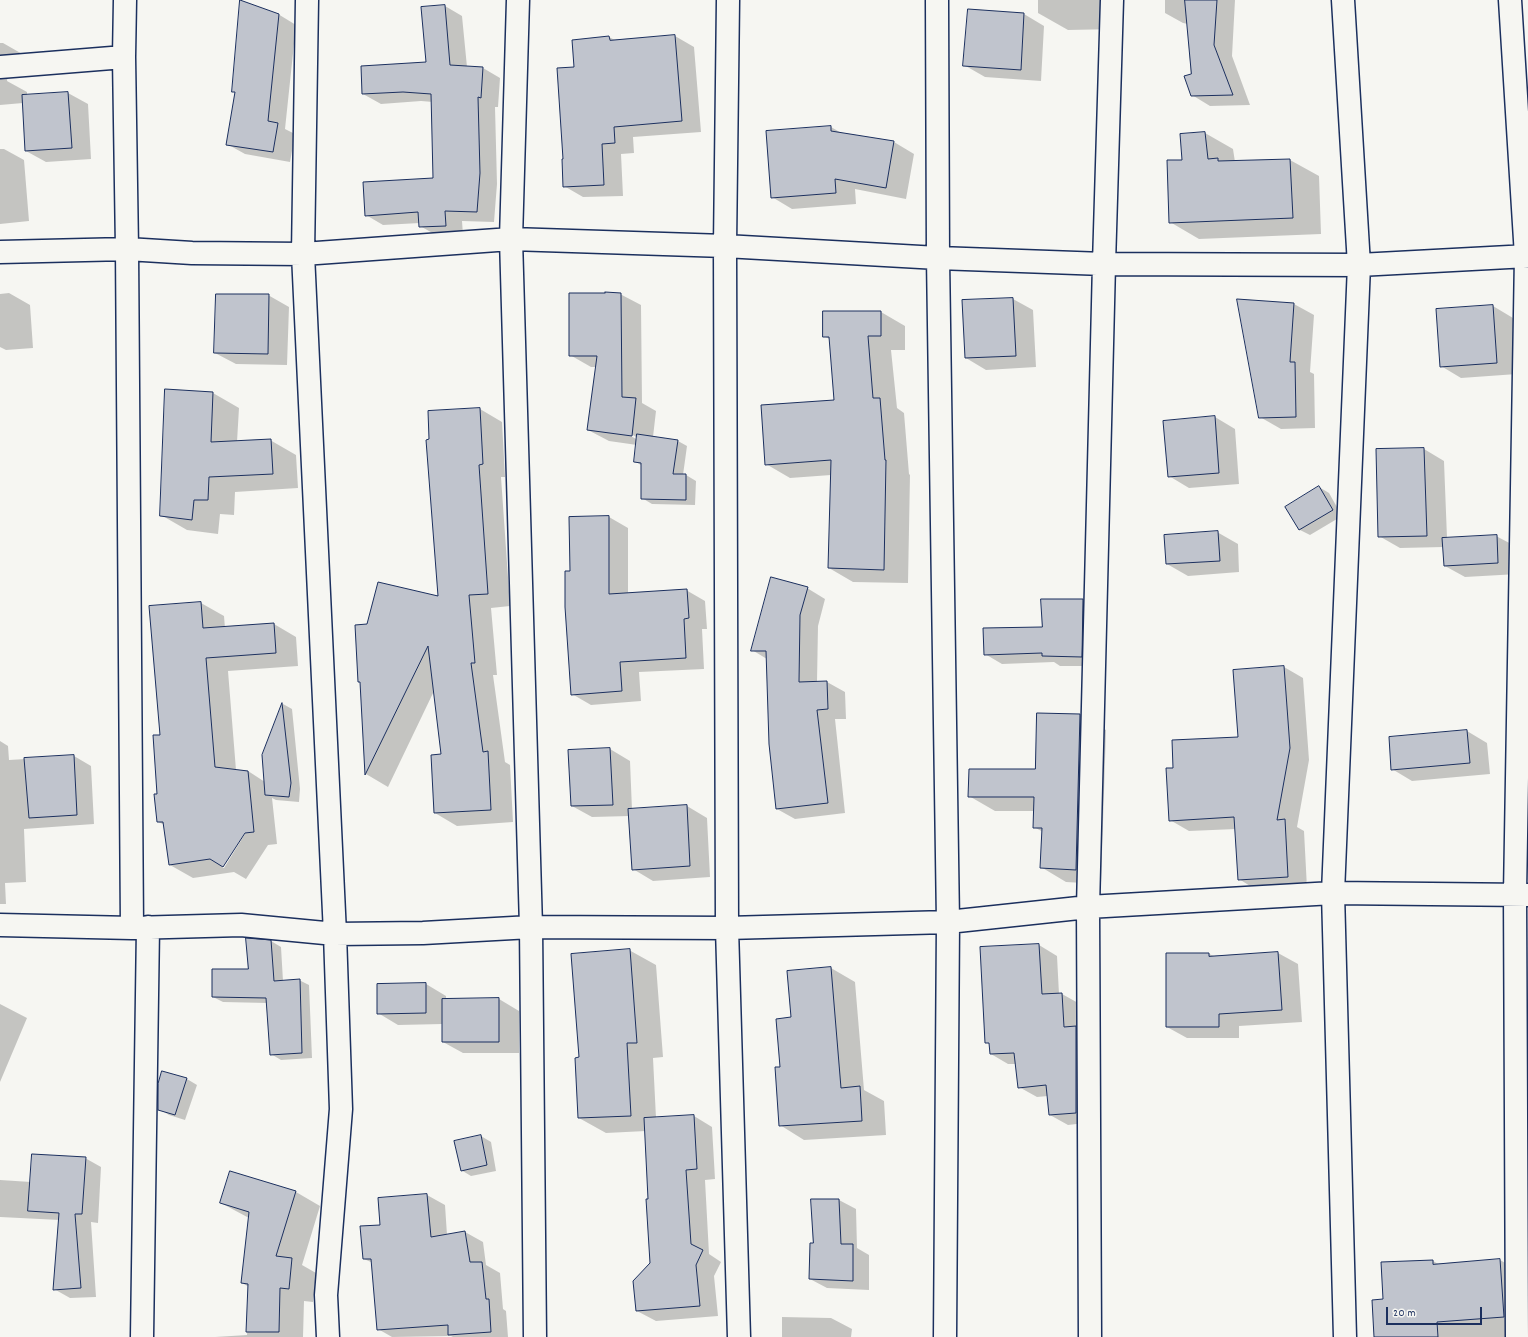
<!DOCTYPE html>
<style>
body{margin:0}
#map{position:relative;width:1528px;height:1337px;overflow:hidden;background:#f6f6f2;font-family:Dekko,sans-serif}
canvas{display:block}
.scale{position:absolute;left:1386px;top:1307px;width:96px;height:18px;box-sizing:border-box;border:2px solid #1b2f5e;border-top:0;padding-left:5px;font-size:12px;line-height:14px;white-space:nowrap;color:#1b2f5e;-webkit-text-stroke:3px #f6f6f2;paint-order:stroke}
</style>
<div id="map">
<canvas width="1528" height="1337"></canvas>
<div class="scale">20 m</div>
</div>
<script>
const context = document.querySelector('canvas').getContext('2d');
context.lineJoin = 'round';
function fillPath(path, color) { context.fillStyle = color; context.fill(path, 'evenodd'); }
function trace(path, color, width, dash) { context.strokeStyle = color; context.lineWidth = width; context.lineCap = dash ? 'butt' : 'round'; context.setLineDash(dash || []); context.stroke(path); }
fillPath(new Path2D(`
 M 1038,0 L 1117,0 L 1118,29 L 1068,30 L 1038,13 Z
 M 1165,0 L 1235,0 L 1232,56 L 1250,105 L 1210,106 L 1192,95 L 1188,24 L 1183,23 L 1165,13 Z
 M 445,6 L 462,16 L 467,67 L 483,68 L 500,78 L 498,107 L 495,107 L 497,184 L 494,222 L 462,221 L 463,235 L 438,236 L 420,226 L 420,223 L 383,225 L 366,215 L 434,179 L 433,102 L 421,101 L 381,104 L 363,94 L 427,63 Z
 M 969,10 L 1024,14 L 1044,26 L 1041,81 L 985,77 L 964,65 Z
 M 278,14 L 296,25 L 285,129 L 295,134 L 290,162 L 245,154 L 227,144 L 236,93 L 233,91 Z
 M 675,36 L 694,47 L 701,132 L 633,137 L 634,153 L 621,154 L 623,196 L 583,197 L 564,186 L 564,160 L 575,68 L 609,37 L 615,40 Z
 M 0,43 L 3,43 L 24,55 L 8,74 L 7,81 L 27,92 L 27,95 L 68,93 L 88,104 L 91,159 L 46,162 L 26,151 L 23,103 L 0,105 Z
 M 831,127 L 843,134 L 894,142 L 914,154 L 906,199 L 855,189 L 856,204 L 792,209 L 772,197 Z
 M 1205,133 L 1233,149 L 1235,162 L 1290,160 L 1319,176 L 1321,234 L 1199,239 L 1170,222 L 1183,161 Z
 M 0,149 L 4,149 L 24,160 L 29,221 L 0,224 Z
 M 9,293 L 30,305 L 33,348 L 6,350 L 0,347 L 0,294 Z
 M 620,294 L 641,305 L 642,403 L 656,411 L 653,437 L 678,441 L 687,446 L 683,475 L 686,475 L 696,481 L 695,505 L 652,504 L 642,498 L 642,466 L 635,461 L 637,445 L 609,441 L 588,430 L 596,367 L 591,367 L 570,355 ZM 628,432 L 638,438 L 638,440 L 627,434 Z
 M 268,295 L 289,307 L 287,365 L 236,364 L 215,353 Z
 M 1013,299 L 1033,310 L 1036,367 L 986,370 L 966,358 L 963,301 Z
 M 1238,300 L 1294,304 L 1314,315 L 1310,372 L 1314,374 L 1315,428 L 1281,429 L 1260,417 Z
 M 1493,306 L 1513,318 L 1517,374 L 1461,378 L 1441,366 L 1437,310 Z
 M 824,312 L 881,312 L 905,326 L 905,350 L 891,350 L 897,408 L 904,413 L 909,474 L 910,475 L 908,583 L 853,582 L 829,568 L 831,475 L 790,478 L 766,464 L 835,400 L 831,340 L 824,336 Z
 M 213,393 L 239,408 L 237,442 L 270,440 L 296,455 L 298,488 L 235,492 L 234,515 L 220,514 L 218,534 L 187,530 L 161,515 Z
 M 480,409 L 502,422 L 505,477 L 501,477 L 510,606 L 491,608 L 497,675 L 493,675 L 505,762 L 510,765 L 513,822 L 457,826 L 435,813 L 442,755 L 434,691 L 388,787 L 366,774 L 361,682 L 368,625 L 439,598 Z
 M 1215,417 L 1235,429 L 1239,484 L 1189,488 L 1169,476 Z
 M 1424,449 L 1444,461 L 1447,538 L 1496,536 L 1517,547 L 1518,574 L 1465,577 L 1445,566 L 1444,547 L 1400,548 L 1379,536 Z
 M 1319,487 L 1329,493 L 1342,516 L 1310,535 L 1300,530 L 1287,507 Z
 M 609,517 L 628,528 L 628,593 L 686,590 L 705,601 L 707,629 L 702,629 L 704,669 L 639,672 L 641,701 L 591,705 L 572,694 L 570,518 Z
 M 1217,532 L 1238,544 L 1239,572 L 1188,576 L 1167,564 Z
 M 807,588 L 825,599 L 818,626 L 817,682 L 827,682 L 845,692 L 846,719 L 835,719 L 845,813 L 795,819 L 777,809 L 767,659 L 752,650 Z
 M 1083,600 L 1100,610 L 1099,666 L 1060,666 L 1054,662 L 1002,664 L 985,654 L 1043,628 Z
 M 201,603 L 224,616 L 225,628 L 274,624 L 296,637 L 298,666 L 228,671 L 236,770 L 248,771 L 265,782 L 264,755 L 283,704 L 292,709 L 300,789 L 299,802 L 276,800 L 272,798 L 277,844 L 268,845 L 246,879 L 234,872 L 193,878 L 170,865 L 165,825 L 158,822 L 161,736 L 150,607 ZM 247,828 L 248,829 L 224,868 L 222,868 Z
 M 1284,667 L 1303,678 L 1309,760 L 1297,827 L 1304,831 L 1307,888 L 1258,891 L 1239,879 L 1236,829 L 1189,831 L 1170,820 L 1174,769 L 1239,738 Z
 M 1038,714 L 1080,715 L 1106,730 L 1101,884 L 1066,882 L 1041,867 L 1043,832 L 1034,827 L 1034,811 L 995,811 L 969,796 L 1036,770 Z
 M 1467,731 L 1487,743 L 1490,774 L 1412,781 L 1392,769 L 1390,738 Z
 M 0,741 L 8,746 L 9,760 L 74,756 L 91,766 L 94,824 L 24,829 L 26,882 L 5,883 L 6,904 L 0,904 Z
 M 610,749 L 630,761 L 632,810 L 687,806 L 707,818 L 710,877 L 653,881 L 633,869 L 630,816 L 592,817 L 572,806 Z
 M 271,941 L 281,947 L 283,981 L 299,980 L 309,985 L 312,1058 L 281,1060 L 271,1054 L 267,1003 L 223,1002 L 213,997 L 249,970 Z
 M 1039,945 L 1057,956 L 1059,994 L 1062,994 L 1080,1004 L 1094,1122 L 1068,1125 L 1050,1115 L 1048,1096 L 1037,1097 L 1019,1087 L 1016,1064 L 1008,1064 L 991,1054 L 990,1044 L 986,1042 Z
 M 629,950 L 656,965 L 663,1057 L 653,1058 L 656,1118 L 694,1116 L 712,1127 L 715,1179 L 705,1180 L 709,1254 L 721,1262 L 714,1276 L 718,1316 L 656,1321 L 637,1311 L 651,1264 L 646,1131 L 606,1133 L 579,1118 L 580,1058 Z
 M 1278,953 L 1298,964 L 1302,1022 L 1239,1026 L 1239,1038 L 1187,1038 L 1167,1027 L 1167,954 L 1209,954 L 1214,956 Z
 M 831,968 L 855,982 L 864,1090 L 884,1101 L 886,1135 L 804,1140 L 780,1125 L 781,1068 L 792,1018 Z
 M 426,984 L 446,996 L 446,1000 L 499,999 L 519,1011 L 519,1053 L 463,1053 L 443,1042 L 443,1024 L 398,1025 L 378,1013 Z
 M 0,1004 L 27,1018 L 0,1082 Z
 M 163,1072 L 187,1079 L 197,1085 L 185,1120 L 169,1115 L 159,1109 Z
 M 481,1136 L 491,1142 L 496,1171 L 471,1176 L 461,1170 Z
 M 85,1158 L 101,1167 L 98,1223 L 91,1222 L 96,1297 L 70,1298 L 54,1289 L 60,1220 L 0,1217 L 0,1180 L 31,1182 Z
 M 296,1192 L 320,1206 L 302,1265 L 316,1273 L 313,1302 L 304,1301 L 303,1337 L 215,1337 L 247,1335 L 249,1287 L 242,1283 L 249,1218 L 221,1203 Z
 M 427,1195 L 445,1205 L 447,1235 L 465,1232 L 483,1242 L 486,1265 L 500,1273 L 503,1309 L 506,1311 L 508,1337 L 453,1337 L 451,1336 L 392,1337 L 378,1329 L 373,1263 L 364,1259 L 381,1226 Z
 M 839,1200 L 856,1209 L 857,1248 L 869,1255 L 869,1290 L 827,1288 L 810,1279 L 814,1244 Z
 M 1500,1260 L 1528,1276 L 1528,1337 L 1375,1337 L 1384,1300 L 1433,1261 L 1440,1265 Z
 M 782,1317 L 831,1318 L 852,1329 L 851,1337 L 782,1337 Z`), '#0003');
const building = new Path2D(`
 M 240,0 L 279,14 L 268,121 L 278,123 L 273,152 L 226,145 L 235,92 L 232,92 Z
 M 1185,0 L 1217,0 L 1214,45 L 1233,95 L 1191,96 L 1184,76 L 1191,74 Z
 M 445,5 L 450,65 L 483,67 L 481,98 L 478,97 L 480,173 L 477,212 L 445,211 L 446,226 L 419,227 L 418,212 L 365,216 L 363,182 L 433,178 L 431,94 L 403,92 L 362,94 L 361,66 L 426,62 L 421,7 Z
 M 968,9 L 1024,13 L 1021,70 L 963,66 Z
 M 675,35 L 682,121 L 614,127 L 615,143 L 602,144 L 604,185 L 563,187 L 562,159 L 563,159 L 557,68 L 574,67 L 572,40 L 609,36 L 610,40 Z
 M 68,92 L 72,148 L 25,151 L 22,95 Z
 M 831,126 L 831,131 L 894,141 L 886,188 L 835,179 L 836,193 L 771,198 L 766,131 Z
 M 1205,132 L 1208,159 L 1218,158 L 1218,161 L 1290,159 L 1293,218 L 1169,223 L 1167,160 L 1182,160 L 1180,134 Z
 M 605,292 L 621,293 L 622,397 L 636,398 L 632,436 L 587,430 L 597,356 L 569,356 L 569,293 L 605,293 Z
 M 216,294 L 269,294 L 268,354 L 214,353 Z
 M 1013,298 L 1016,356 L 965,358 L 962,300 Z
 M 1237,299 L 1294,303 L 1290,362 L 1295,362 L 1296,417 L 1259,418 Z
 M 1493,305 L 1497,363 L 1440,367 L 1436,309 Z
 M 823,311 L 881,311 L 881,336 L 868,336 L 873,398 L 880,398 L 885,460 L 886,460 L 884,570 L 828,568 L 831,460 L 765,465 L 761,405 L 834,400 L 829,337 L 823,337 Z
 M 165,389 L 213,392 L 211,442 L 271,439 L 273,474 L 209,477 L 208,500 L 194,500 L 192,520 L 160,516 Z
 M 480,408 L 483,464 L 479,465 L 488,594 L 469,595 L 475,663 L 471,663 L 483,752 L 488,751 L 491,810 L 434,813 L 431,755 L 441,754 L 428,646 L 365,775 L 360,682 L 358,682 L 355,625 L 367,624 L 378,582 L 438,596 L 426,440 L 429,439 L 428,411 Z
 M 1215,416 L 1219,473 L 1168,477 L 1163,421 Z
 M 637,434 L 678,440 L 673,474 L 686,474 L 686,500 L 641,499 L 641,463 L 634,462 Z
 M 1424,448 L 1427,536 L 1378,537 L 1376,449 Z
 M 1319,486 L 1333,510 L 1299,530 L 1285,507 Z
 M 609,516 L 609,594 L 687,589 L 689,618 L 684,619 L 686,658 L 620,662 L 622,691 L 571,695 L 565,607 L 565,571 L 570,571 L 569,517 Z
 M 1218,531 L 1220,561 L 1166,564 L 1164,535 Z
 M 1497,535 L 1498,563 L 1444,566 L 1442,538 Z
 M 771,577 L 808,587 L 800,615 L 799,682 L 827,681 L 828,709 L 817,710 L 828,803 L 776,809 L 769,744 L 766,651 L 751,651 Z
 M 1041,599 L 1083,599 L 1082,657 L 1042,656 L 1042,653 L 984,655 L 983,628 L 1042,627 Z
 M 201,602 L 203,628 L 274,623 L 276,653 L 206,658 L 215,767 L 248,771 L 254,832 L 245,833 L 223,867 L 210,859 L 169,865 L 163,822 L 157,822 L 154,794 L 157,794 L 153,735 L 160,735 L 149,606 Z
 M 1284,666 L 1290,748 L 1277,820 L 1285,819 L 1288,877 L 1238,880 L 1234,817 L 1169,821 L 1166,768 L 1173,768 L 1172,740 L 1238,737 L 1233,670 Z
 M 282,703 L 291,783 L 289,797 L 265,795 L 262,755 Z
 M 1037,713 L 1080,714 L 1076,870 L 1040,868 L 1042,828 L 1033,828 L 1034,797 L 968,797 L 969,769 L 1035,769 Z
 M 1467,730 L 1470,763 L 1391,770 L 1389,737 Z
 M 610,748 L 613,805 L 571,806 L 568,750 Z
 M 74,755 L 77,815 L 29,818 L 24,758 Z
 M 687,805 L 690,866 L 632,870 L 628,809 Z
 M 246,938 L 271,940 L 274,981 L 300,979 L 302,1053 L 270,1055 L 266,998 L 212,997 L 212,969 L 248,969 Z
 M 1039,944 L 1042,994 L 1062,993 L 1064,1027 L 1076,1026 L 1076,1113 L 1049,1115 L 1046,1085 L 1018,1088 L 1014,1053 L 990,1054 L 989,1043 L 985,1043 L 980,947 Z
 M 630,949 L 637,1043 L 627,1043 L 631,1116 L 578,1118 L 575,1058 L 579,1057 L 571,954 Z
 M 1278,952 L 1282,1010 L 1219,1014 L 1219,1027 L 1166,1027 L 1166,953 L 1209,953 L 1209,956 Z
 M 831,967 L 841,1088 L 860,1086 L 862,1121 L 779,1126 L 775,1067 L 780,1067 L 776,1019 L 791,1017 L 787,971 Z
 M 426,983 L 426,1013 L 377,1014 L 377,984 Z
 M 499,998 L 499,1042 L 442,1042 L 442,999 Z
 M 162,1071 L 187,1078 L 175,1115 L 158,1110 L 158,1084 Z
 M 694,1115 L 697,1169 L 686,1170 L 691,1244 L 703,1250 L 696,1265 L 700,1306 L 636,1311 L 633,1281 L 650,1263 L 646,1199 L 648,1199 L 644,1118 Z
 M 481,1135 L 487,1165 L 461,1171 L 454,1141 Z
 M 32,1154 L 86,1157 L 82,1214 L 75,1214 L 81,1288 L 53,1290 L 59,1213 L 28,1211 Z
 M 230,1171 L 296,1191 L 276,1256 L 292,1258 L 289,1289 L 280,1288 L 279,1332 L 246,1332 L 248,1284 L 241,1283 L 249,1212 L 220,1203 Z
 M 427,1194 L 431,1237 L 465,1231 L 470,1262 L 482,1262 L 486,1299 L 489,1299 L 491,1332 L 448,1335 L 448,1325 L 377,1330 L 371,1259 L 363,1259 L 360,1226 L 380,1225 L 378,1198 Z
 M 811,1199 L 839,1199 L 841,1244 L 853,1244 L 853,1281 L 809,1279 L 810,1243 L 813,1243 Z
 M 1500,1259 L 1504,1317 L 1437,1322 L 1438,1337 L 1374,1337 L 1372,1300 L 1383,1299 L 1381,1262 L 1433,1260 L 1433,1264 Z`);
fillPath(building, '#c0c4cd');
trace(building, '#1b2f5e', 1);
const minor = new Path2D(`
 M 307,0 L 303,254 L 335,934 L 341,1109 L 326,1295 L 328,1337
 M 518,0 L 511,239 L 531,927 L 535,1337
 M 728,0 L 725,246 L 727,928 L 739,1337
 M 937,0 L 938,258 L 948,922 L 945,1337
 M 1343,0 L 1359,265 L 1333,893 L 1345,1337
 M 1510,0 L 1526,256 L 1515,894 L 1517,1337
 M 124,57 L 127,249 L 132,928
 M 0,67 L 124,57 L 125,0
 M 0,252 L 127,249 L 192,253 L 303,254 L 511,239 L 725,246 L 938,258 L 1104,264 L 1359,265 L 1528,256
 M 0,925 L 132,928 L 241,925 L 335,934 L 423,933 L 531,927 L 727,928 L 948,922 L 1088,907 L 1333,893 L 1528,895
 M 142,1337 L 148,927
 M 1090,1337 L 1088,907 L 1104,264 L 1112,0`);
trace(minor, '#1b2f5e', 25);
trace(minor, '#f6f6f2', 22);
</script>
